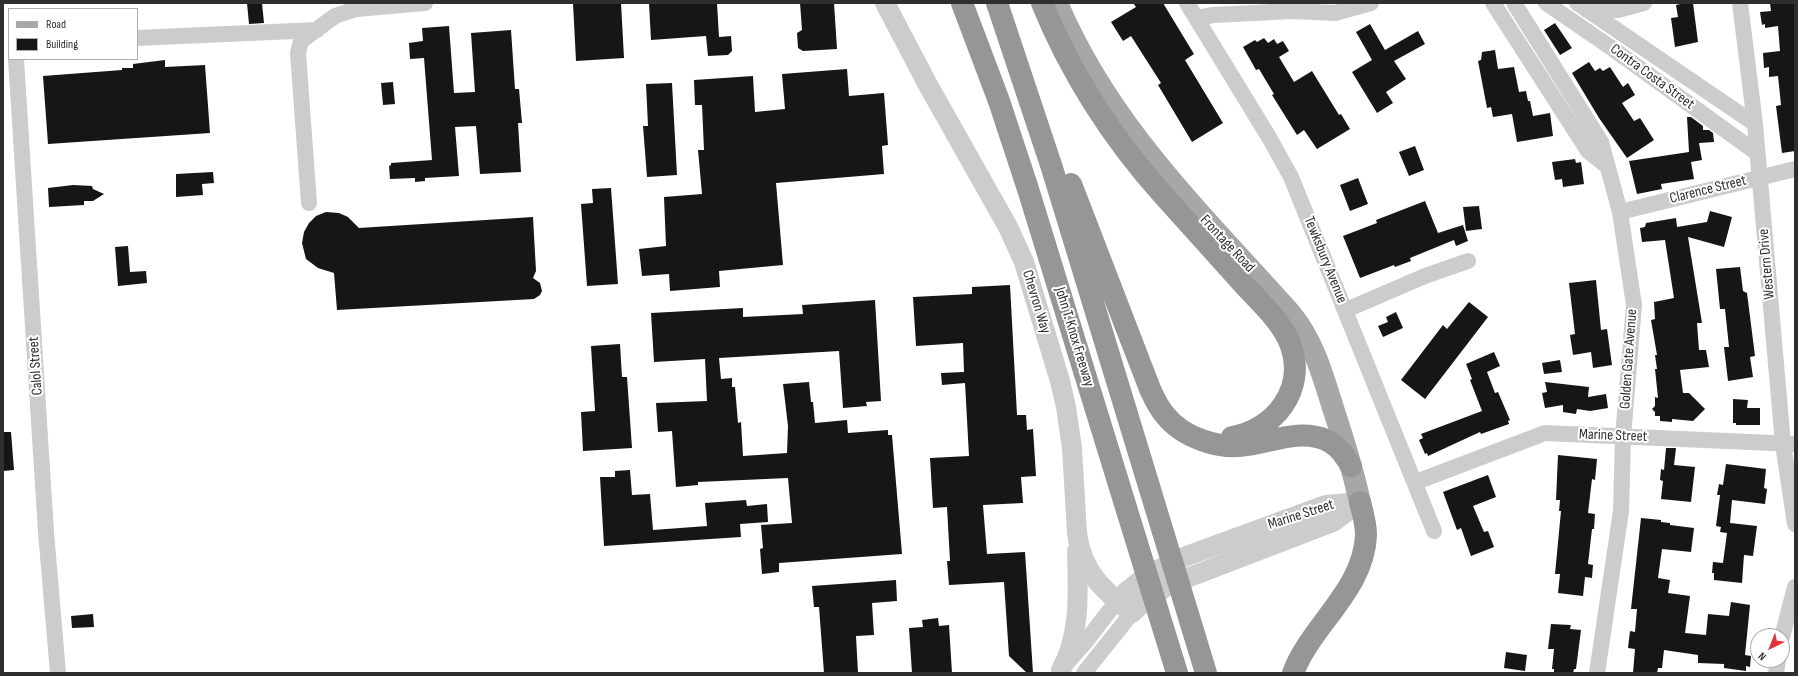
<!DOCTYPE html>
<style>
body{margin:0}
#map{position:relative;width:1798px;height:676px;overflow:hidden;background:#fff;font-family:"Sofia Sans Condensed",sans-serif}
canvas{display:block}
.frame{position:absolute;inset:0;border:4px solid #2f2f2f;pointer-events:none}
.legend{position:absolute;left:8px;top:8px;width:130px;height:52px;box-sizing:border-box;background:#fff;border:1px solid #acacac;margin:0;padding:5px 7px;list-style:none;font-size:12px;color:#2f2f2f}
.legend li{display:flex;align-items:center;gap:8px;height:20px}
.legend b{width:20px;border:1px solid #acacac}
.north{position:absolute;left:1750px;top:628px;width:40px;height:40px;box-sizing:border-box;background:#fff;border:1px solid #acacac;border-radius:50%;rotate:223deg;font-size:11px;font-weight:700;line-height:16px;text-align:center;color:#2f2f2f}
.north::after{content:'';display:block;margin:auto;width:14px;height:18px;background:#e4333c;clip-path:polygon(50% 0,100% 100%,50% 72%,0 100%)}
</style>
<div id="map">
<canvas width="1798" height="676"></canvas>
<div class="frame"></div>
<ul class="legend">
<li><b style="height:5px;background:#a7a7a7"></b>Road</li>
<li><b style="height:11px;background:#161616"></b>Building</li>
</ul>
<div class="north">N</div>
</div>
<script>
const context = document.querySelector('canvas').getContext('2d');
context.lineJoin = 'round';
function fillPath(path, color) { context.fillStyle = color; context.fill(path, 'evenodd'); }
function trace(path, color, width, dash) { context.strokeStyle = color; context.lineWidth = width; context.lineCap = dash ? 'butt' : 'round'; context.setLineDash(dash || []); context.stroke(path); }
function drawText(font, color, halo, rows, align = 'center') {
  context.font = font + ' "Sofia Sans Condensed",sans-serif'; context.lineWidth = 4; context.setLineDash([]); context.textBaseline = 'middle'; context.strokeStyle = halo; context.fillStyle = color; for (const [text, x, y, turn = 0] of rows) {
    context.save(); context.translate(x, y); context.rotate((+turn || 0) * Math.PI / 180); context.textAlign = isNaN(turn) ? turn : align; if (halo) context.strokeText(text, 0, 0); context.fillText(text, 0, 0); context.restore();
  }
}
fillPath(new Path2D(`
 M 247,3 L 262,3 L 264,23 L 249,24 Z
 M 573,3 L 621,3 L 624,58 L 576,61 Z
 M 649,3 L 717,3 L 719,37 L 731,36 L 732,51 L 728,55 L 708,56 L 706,36 L 651,40 Z
 M 800,3 L 834,3 L 837,49 L 803,51 L 798,48 L 797,33 L 802,30 Z
 M 1133,3 L 1163,3 L 1194,54 L 1185,60 L 1223,123 L 1192,142 L 1158,85 L 1161,83 L 1131,36 L 1123,41 L 1111,22 L 1136,7 Z
 M 1685,3 L 1693,3 L 1698,42 L 1675,47 L 1671,18 L 1678,17 L 1676,5 Z
 M 1770,3 L 1795,3 L 1795,151 L 1782,153 L 1776,106 L 1781,105 L 1778,76 L 1769,77 L 1769,67 L 1764,68 L 1763,53 L 1780,51 L 1778,26 L 1765,28 L 1765,24 L 1762,25 L 1760,12 L 1771,11 Z
 M 1555,23 L 1572,48 L 1560,55 L 1544,30 Z
 M 1370,24 L 1385,50 L 1418,31 L 1425,44 L 1394,61 L 1406,79 L 1386,92 L 1393,103 L 1377,113 L 1352,72 L 1372,60 L 1356,32 Z
 M 449,26 L 454,93 L 475,92 L 471,33 L 511,30 L 515,89 L 519,89 L 522,123 L 518,123 L 521,172 L 480,174 L 476,126 L 455,127 L 459,176 L 425,178 L 425,181 L 415,182 L 415,178 L 390,179 L 389,166 L 391,165 L 391,163 L 432,160 L 424,58 L 410,59 L 409,43 L 423,41 L 422,28 Z
 M 1264,38 L 1268,43 L 1274,39 L 1277,44 L 1283,41 L 1289,51 L 1279,57 L 1294,82 L 1312,71 L 1339,115 L 1341,114 L 1350,129 L 1317,149 L 1304,130 L 1297,135 L 1272,95 L 1274,94 L 1259,69 L 1256,70 L 1243,47 L 1255,40 L 1257,42 Z
 M 1495,50 L 1498,69 L 1514,67 L 1519,92 L 1526,91 L 1528,101 L 1530,101 L 1533,116 L 1550,113 L 1553,136 L 1517,142 L 1512,114 L 1493,117 L 1491,107 L 1487,108 L 1478,61 L 1481,60 L 1482,52 Z
 M 165,60 L 165,67 L 205,65 L 210,133 L 48,144 L 43,76 L 122,70 L 122,68 L 133,68 L 133,64 Z
 M 1589,62 L 1595,71 L 1600,68 L 1603,71 L 1610,67 L 1623,87 L 1628,83 L 1635,95 L 1622,103 L 1634,121 L 1640,118 L 1654,140 L 1627,158 L 1599,118 L 1572,73 Z
 M 847,69 L 849,96 L 884,93 L 888,145 L 882,146 L 884,174 L 776,183 L 783,265 L 719,271 L 720,287 L 670,291 L 669,274 L 642,276 L 639,249 L 666,246 L 664,197 L 702,194 L 698,150 L 704,150 L 702,105 L 695,105 L 694,80 L 753,76 L 755,112 L 785,109 L 782,74 Z
 M 393,82 L 395,104 L 383,105 L 381,83 Z
 M 672,83 L 677,175 L 647,177 L 643,126 L 648,126 L 646,84 Z
 M 1687,117 L 1691,117 L 1703,126 L 1703,130 L 1709,130 L 1713,133 L 1714,142 L 1699,143 L 1702,160 L 1691,162 L 1694,179 L 1661,184 L 1662,189 L 1637,194 L 1629,161 L 1689,152 Z
 M 1415,146 L 1424,170 L 1409,176 L 1399,152 Z
 M 1575,159 L 1576,163 L 1581,162 L 1584,184 L 1563,187 L 1562,179 L 1555,180 L 1552,162 Z
 M 213,172 L 214,183 L 202,184 L 203,195 L 176,197 L 176,174 Z
 M 1358,178 L 1368,204 L 1350,211 L 1340,185 Z
 M 73,185 L 92,186 L 93,189 L 104,194 L 93,201 L 84,201 L 84,205 L 49,207 L 48,188 Z
 M 611,188 L 618,284 L 587,286 L 581,204 L 593,203 L 592,189 Z
 M 1425,201 L 1438,233 L 1463,225 L 1468,241 L 1456,246 L 1454,240 L 1410,258 L 1411,261 L 1395,267 L 1394,265 L 1360,278 L 1343,236 L 1377,223 L 1376,220 Z
 M 1479,206 L 1482,229 L 1466,231 L 1463,207 Z
 M 1710,211 L 1732,217 L 1724,247 L 1688,237 L 1702,323 L 1697,323 L 1699,350 L 1706,350 L 1709,367 L 1680,370 L 1683,393 L 1689,393 L 1705,409 L 1693,421 L 1672,419 L 1672,422 L 1660,421 L 1660,416 L 1655,416 L 1655,412 L 1652,409 L 1655,406 L 1655,397 L 1658,398 L 1655,369 L 1657,369 L 1655,355 L 1657,355 L 1651,320 L 1655,319 L 1654,302 L 1674,298 L 1665,240 L 1642,242 L 1640,228 L 1645,227 L 1646,223 L 1676,218 L 1677,227 L 1707,222 Z
 M 326,212 L 339,213 L 348,217 L 359,228 L 533,217 L 536,271 L 533,278 L 540,283 L 542,291 L 540,295 L 534,299 L 337,310 L 334,273 L 318,268 L 306,259 L 302,243 L 304,232 L 309,223 L 316,216 Z
 M 128,246 L 130,272 L 146,271 L 147,283 L 118,286 L 115,247 Z
 M 1740,267 L 1743,291 L 1747,293 L 1755,356 L 1750,357 L 1753,377 L 1728,381 L 1724,347 L 1729,347 L 1725,309 L 1720,309 L 1716,269 Z
 M 1596,280 L 1601,330 L 1607,329 L 1612,365 L 1593,368 L 1591,352 L 1573,355 L 1570,335 L 1575,334 L 1569,283 Z
 M 1010,285 L 1017,415 L 1026,415 L 1027,430 L 1033,429 L 1036,476 L 1021,477 L 1023,503 L 983,505 L 987,554 L 1025,552 L 1033,673 L 1027,673 L 1009,656 L 1004,582 L 949,585 L 947,561 L 950,561 L 947,507 L 933,508 L 930,458 L 969,456 L 965,383 L 942,385 L 941,373 L 964,372 L 963,343 L 916,346 L 913,297 L 972,294 L 972,287 Z
 M 875,300 L 881,401 L 866,402 L 867,406 L 843,408 L 839,351 L 719,358 L 721,379 L 732,378 L 732,387 L 735,387 L 738,423 L 741,422 L 743,456 L 787,453 L 788,426 L 783,384 L 809,382 L 811,402 L 813,402 L 815,423 L 847,420 L 848,433 L 888,430 L 888,435 L 892,435 L 902,554 L 779,563 L 779,572 L 762,574 L 760,549 L 763,548 L 761,525 L 792,523 L 788,478 L 698,482 L 698,485 L 676,487 L 672,431 L 658,432 L 656,403 L 707,401 L 705,359 L 654,362 L 651,313 L 743,308 L 743,317 L 803,314 L 802,305 Z
 M 1469,302 L 1488,317 L 1425,399 L 1401,380 L 1443,325 L 1447,329 Z
 M 1396,312 L 1403,328 L 1383,337 L 1378,326 L 1388,322 L 1386,317 Z
 M 620,344 L 622,377 L 627,377 L 632,448 L 583,451 L 581,412 L 595,411 L 591,346 Z
 M 1494,352 L 1500,366 L 1487,372 L 1495,393 L 1498,392 L 1510,420 L 1508,421 L 1509,424 L 1481,434 L 1480,432 L 1428,456 L 1427,453 L 1425,454 L 1419,440 L 1423,438 L 1421,434 L 1482,411 L 1470,380 L 1472,379 L 1466,364 Z
 M 1560,360 L 1562,372 L 1544,374 L 1542,363 Z
 M 1545,382 L 1589,387 L 1588,397 L 1606,394 L 1608,408 L 1590,411 L 1577,409 L 1576,414 L 1563,412 L 1563,405 L 1545,408 L 1542,393 L 1547,392 Z
 M 1733,399 L 1748,400 L 1747,408 L 1760,408 L 1760,425 L 1736,425 L 1736,423 L 1733,423 Z
 M 3,432 L 11,432 L 14,470 L 3,471 Z
 M 1666,448 L 1676,448 L 1674,465 L 1695,467 L 1691,502 L 1661,499 L 1663,481 L 1660,480 L 1661,469 L 1664,470 Z
 M 1558,455 L 1597,459 L 1595,480 L 1592,479 L 1588,513 L 1595,514 L 1594,529 L 1592,529 L 1588,564 L 1593,565 L 1592,578 L 1585,577 L 1583,596 L 1558,593 L 1560,574 L 1555,574 L 1561,511 L 1559,511 L 1560,500 L 1556,500 Z
 M 1726,464 L 1766,469 L 1764,488 L 1767,489 L 1765,504 L 1732,500 L 1730,523 L 1757,526 L 1753,556 L 1744,555 L 1742,583 L 1714,580 L 1714,573 L 1712,573 L 1713,562 L 1723,563 L 1727,533 L 1720,532 L 1721,527 L 1716,526 L 1720,495 L 1717,495 L 1719,484 L 1723,485 Z
 M 630,470 L 632,495 L 650,494 L 653,530 L 707,526 L 705,503 L 746,500 L 747,506 L 767,504 L 768,522 L 740,524 L 741,537 L 604,546 L 600,477 L 615,477 L 615,471 Z
 M 1488,475 L 1496,497 L 1473,506 L 1484,532 L 1488,531 L 1494,547 L 1471,556 L 1461,528 L 1457,530 L 1443,492 Z
 M 1641,518 L 1661,520 L 1661,522 L 1670,523 L 1670,525 L 1694,528 L 1691,552 L 1662,549 L 1658,578 L 1670,580 L 1668,593 L 1690,596 L 1685,633 L 1706,635 L 1708,614 L 1729,616 L 1731,602 L 1750,605 L 1745,655 L 1751,656 L 1750,667 L 1746,666 L 1746,671 L 1724,668 L 1724,664 L 1698,663 L 1698,655 L 1664,650 L 1662,668 L 1658,668 L 1657,673 L 1633,673 L 1635,649 L 1628,648 L 1630,631 L 1635,632 L 1637,609 L 1631,609 Z
 M 896,580 L 897,601 L 872,603 L 874,635 L 856,636 L 858,673 L 824,673 L 819,607 L 814,607 L 812,586 Z
 M 93,614 L 94,627 L 72,628 L 71,616 Z
 M 938,618 L 939,626 L 949,625 L 952,673 L 912,673 L 909,628 L 923,627 L 922,620 Z
 M 1551,624 L 1571,625 L 1570,629 L 1581,630 L 1576,669 L 1574,669 L 1573,673 L 1554,673 L 1554,669 L 1552,669 L 1554,649 L 1548,649 Z
 M 1506,652 L 1527,655 L 1525,671 L 1504,668 Z`), '#161616');
trace(new Path2D(`
 M 1187,3 L 1270,139 L 1291,177 L 1434,531
 M 1493,3 L 1588,151 L 1608,167
 M 1514,3 L 1601,142 L 1620,212 L 1634,305 L 1623,437 L 1621,511 L 1597,673
 M 1546,3 L 1613,49 L 1757,153
 M 1577,3 L 1755,124
 M 1740,3 L 1755,124 L 1783,444 L 1795,524
 M 1587,10 L 1618,10 L 1644,3
 M 1196,18 L 1213,15 L 1292,11 L 1335,13 L 1371,3
 M 137,38 L 317,30
 M 16,59 L 46,532 L 58,673
 M 309,203 L 298,53 L 301,41 L 335,16 L 356,9 L 425,3
 M 1620,212 L 1795,169
 M 1346,310 L 1425,276 L 1468,261
 M 1416,482 L 1545,433 L 1795,444
 M 1782,637 L 1795,587
 M 1065,665 L 1083,645 L 1117,601
 M 1084,673 L 1132,613
 M 1776,673 L 1778,660`), '#ccc', 16);
trace(new Path2D(`
 M 885,3 L 928,85 L 1008,227 L 1024,262 L 1060,381 L 1066,407 L 1072,448 L 1077,533 C 1082,572 1103,590 1132,613 L 1147,599 L 1169,585 L 1333,522 L 1360,502
 M 1117,601 L 1126,592 L 1149,574 L 1184,557 L 1326,505 L 1360,502
 M 1061,670 C 1081,635 1078,590 1077,551`), '#ccc', 20);
trace(new Path2D(`
 M 1057,3 C 1110,128 1202,214 1291,314 C 1314,342 1323,376 1334,411 C 1344,441 1353,471 1360,502`), '#a7a7a7', 22);
trace(new Path2D(`
 M 962,3 L 999,101 L 1028,189 L 1177,673
 M 997,3 L 1052,168 L 1206,673
 M 1042,3 C 1071,74 1113,139 1164,196 C 1191,226 1218,256 1245,286 C 1261,303 1283,323 1291,346 C 1306,389 1275,430 1232,437
 M 1071,184 L 1150,389 C 1154,398 1158,407 1165,415 C 1183,438 1220,450 1248,445 C 1273,441 1302,429 1326,440 C 1338,445 1345,456 1351,466
 M 1293,673 C 1311,625 1364,590 1366,535 C 1366,524 1363,513 1360,502`), '#969696', 22);
drawText('15px', '#2f2f2f', '#fff', [
 ["Contra Costa Street",1652,77,36],
 ["Clarence Street",1708,190,-14],
 ["Frontage Road",1227,244,47],
 ["Tewksbury Avenue",1325,260,68],
 ["Western Drive",1767,264,-95],
 ["Chevron Way",1036,302,73],
 ["John T. Knox Freeway",1074,337,73],
 ["Golden Gate Avenue",1629,359,-86],
 ["Calol Street",36,366,-94],
 ["Marine Street",1613,436,2],
 ["Marine Street",1301,515,-18]
]);
</script>
